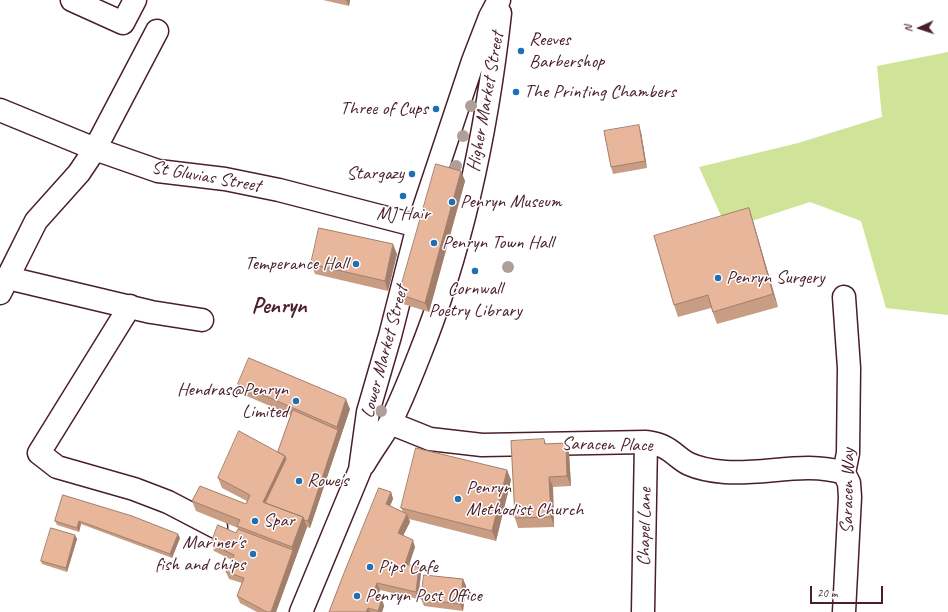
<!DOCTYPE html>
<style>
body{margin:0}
#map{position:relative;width:948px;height:612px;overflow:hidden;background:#fff;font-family:Caveat,sans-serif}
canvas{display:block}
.north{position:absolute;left:900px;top:8px;width:40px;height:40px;-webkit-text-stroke:3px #fff;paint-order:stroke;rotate:267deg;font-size:11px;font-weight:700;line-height:16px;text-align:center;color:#4a1f2b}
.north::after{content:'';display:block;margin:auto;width:14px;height:18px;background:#4a1f2b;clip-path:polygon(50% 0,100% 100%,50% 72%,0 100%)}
.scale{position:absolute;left:810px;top:586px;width:73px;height:18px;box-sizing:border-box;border:2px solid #4a1f2b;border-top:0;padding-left:5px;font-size:12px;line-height:14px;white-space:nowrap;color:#4a1f2b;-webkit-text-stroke:3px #fff;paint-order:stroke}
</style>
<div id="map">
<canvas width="948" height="612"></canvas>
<div class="north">N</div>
<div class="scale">20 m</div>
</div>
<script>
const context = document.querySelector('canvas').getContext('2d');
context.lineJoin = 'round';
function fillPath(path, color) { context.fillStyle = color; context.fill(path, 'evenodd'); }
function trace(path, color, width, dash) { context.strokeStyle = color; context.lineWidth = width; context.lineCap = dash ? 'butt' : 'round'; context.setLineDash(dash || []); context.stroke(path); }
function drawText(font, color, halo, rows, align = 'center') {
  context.font = font + ' Caveat,sans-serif'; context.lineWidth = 3; context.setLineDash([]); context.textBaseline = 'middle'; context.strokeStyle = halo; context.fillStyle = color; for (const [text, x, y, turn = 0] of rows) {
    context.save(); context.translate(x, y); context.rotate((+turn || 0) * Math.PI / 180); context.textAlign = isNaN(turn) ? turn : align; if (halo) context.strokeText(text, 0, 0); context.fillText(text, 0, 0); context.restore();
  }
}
fillPath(new Path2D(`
 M 948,52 L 948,315 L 886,308 L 861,221 L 810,202 L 727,229 L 699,167 L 798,143 L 882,117 L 877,66 Z`), '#cfe499');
const minor = new Path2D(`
 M 72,0 L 123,23 L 135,0
 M 0,110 L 95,149 L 158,171 L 225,179 L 279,190 L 418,226
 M 8,278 L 151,312 L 202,320
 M 0,293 L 36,221 L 79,173 L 95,149 L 157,31
 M 130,306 L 39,453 L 57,467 L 134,489 L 168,502 L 216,527
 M 390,423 L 430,439 L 482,445 L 646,442 C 652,443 659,444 664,447 C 673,451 680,460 689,464 C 700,469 713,471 725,472 C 765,475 806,461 844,473
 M 364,464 C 372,450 382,437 390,423 C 401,402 410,379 419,356 C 463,247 487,130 500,13
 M 301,612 L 360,470 L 368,412 L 390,336 L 418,226 L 473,61 L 490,17 L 499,0
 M 643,612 L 646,442
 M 844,612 L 850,497 L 849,483 L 844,473 L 848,453 L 849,368 L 844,297`);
trace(minor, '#4a1f2b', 25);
trace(minor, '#fff', 22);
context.fillStyle = '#ae9f99';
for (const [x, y] of [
 [471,106],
 [463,136],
 [456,166],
 [508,267],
 [381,411]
]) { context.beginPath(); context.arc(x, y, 6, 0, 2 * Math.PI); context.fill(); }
fillPath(new Path2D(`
 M 323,0 L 350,0 L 349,6 Z
 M 641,132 L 647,168 L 613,174 L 611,167 Z
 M 461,171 L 465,181 L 429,312 L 403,304 L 399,294 Z
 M 753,221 L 778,307 L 717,324 L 711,308 L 678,317 L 674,305 Z
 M 397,254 L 388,291 L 315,274 L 311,264 Z
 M 238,384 L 350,409 L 310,528 L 307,527 L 276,612 L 257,612 L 240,603 L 237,596 L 242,583 L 229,579 L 226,572 L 232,560 L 214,551 L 211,544 L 236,533 L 238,529 L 238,528 L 196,511 L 192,501 L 246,504 L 247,501 L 222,488 L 218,478 L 278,452 L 291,415 L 242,394 Z
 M 544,439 L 546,444 L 566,443 L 569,453 L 571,486 L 553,487 L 554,527 L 518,528 L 515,518 Z
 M 507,470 L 511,480 L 496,541 L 409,519 L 410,522 L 403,535 L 415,547 L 409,565 L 419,567 L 421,574 L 418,599 L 380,590 L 377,597 L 382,599 L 384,606 L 382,612 L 329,612 L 391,492 L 393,499 L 390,506 L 403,512 L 401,508 Z
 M 63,495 L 180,538 L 172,558 L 81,524 L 79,532 L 57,525 L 55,521 Z
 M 75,535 L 77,539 L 67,572 L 42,564 L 41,561 Z
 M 463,579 L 466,586 L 463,611 L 424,606 L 421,599 Z`), '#c89d84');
fillPath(new Path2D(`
 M 346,0 L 350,0 L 349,6 Z
 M 639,125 L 641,132 L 647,168 L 645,161 Z
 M 461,171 L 465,181 L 429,312 L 425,303 Z
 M 749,208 L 753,221 L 778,307 L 773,294 Z
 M 393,244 L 397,254 L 388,291 L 385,281 Z
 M 346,399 L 350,409 L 310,528 L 308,521 L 338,430 L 337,427 Z
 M 566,443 L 569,453 L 571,486 L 567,476 Z
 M 285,456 L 288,466 L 269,507 L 263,502 Z
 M 507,470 L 511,480 L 496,541 L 492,531 Z
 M 549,477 L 553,487 L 554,527 L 551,517 Z
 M 391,492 L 393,499 L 388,511 L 386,504 Z
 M 407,514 L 410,522 L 401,540 L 398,533 Z
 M 303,517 L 307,527 L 276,612 L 271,612 L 293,550 L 292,547 Z
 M 79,521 L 81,524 L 79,532 L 77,528 Z
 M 178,534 L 180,538 L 172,558 L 170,554 Z
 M 75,535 L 77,539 L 67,572 L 66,568 Z
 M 413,540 L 415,547 L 407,571 L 405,564 Z
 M 419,567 L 421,574 L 418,599 L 416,592 Z
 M 463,579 L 466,586 L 463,611 L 460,604 Z
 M 377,583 L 380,590 L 376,602 L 373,595 Z
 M 382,599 L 384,606 L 382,612 L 378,612 Z
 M 368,608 L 370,612 L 366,612 Z`), '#a27f6c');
const building = new Path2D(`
 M 639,125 L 645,161 L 611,167 L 604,131 Z
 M 436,164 L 461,171 L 425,303 L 399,294 Z
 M 749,208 L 773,294 L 713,312 L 708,295 L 674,305 L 654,236 Z
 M 319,228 L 393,244 L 385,281 L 311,264 Z
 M 249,358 L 346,399 L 337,427 L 238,384 Z
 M 293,410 L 338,430 L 308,521 L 304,520 L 303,517 L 265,503 L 286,459 L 285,456 L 278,452 Z
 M 239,431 L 285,456 L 263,502 L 303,517 L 292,547 L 237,526 L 240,520 L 192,501 L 200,486 L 246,504 L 250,495 L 218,478 Z
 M 544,439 L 545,444 L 566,443 L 567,476 L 549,477 L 551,517 L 515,518 L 511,441 Z
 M 416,448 L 507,470 L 492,531 L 401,508 Z
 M 379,488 L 391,492 L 386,504 L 407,514 L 398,533 L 413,540 L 405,564 L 419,567 L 416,592 L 377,583 L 373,595 L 382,599 L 378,611 L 368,608 L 366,612 L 329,612 L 344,573 Z
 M 63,495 L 132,516 L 178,534 L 170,554 L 79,521 L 77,528 L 55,521 Z
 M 218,525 L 236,533 L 238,529 L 293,550 L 271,612 L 267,612 L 237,596 L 244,578 L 226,572 L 234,555 L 211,544 Z
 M 51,528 L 75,535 L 66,568 L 41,561 Z
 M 424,575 L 463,579 L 460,604 L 421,599 Z`);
fillPath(building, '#e8b69a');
trace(building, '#a27f6c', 1);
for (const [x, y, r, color] of [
 [521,51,4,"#1f6fb2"],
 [516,92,4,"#1f6fb2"],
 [436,109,4,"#1f6fb2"],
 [412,174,4,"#1f6fb2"],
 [403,196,4,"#1f6fb2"],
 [452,202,4,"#1f6fb2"],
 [434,243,4,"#1f6fb2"],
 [356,264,4,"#1f6fb2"],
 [475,271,4,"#1f6fb2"],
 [718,278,4,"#1f6fb2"],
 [296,401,4,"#1f6fb2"],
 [299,481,4,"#1f6fb2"],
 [458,499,4,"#1f6fb2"],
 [255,521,4,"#1f6fb2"],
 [253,554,4,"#1f6fb2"],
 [370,567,4,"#1f6fb2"],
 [357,596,4,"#1f6fb2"]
]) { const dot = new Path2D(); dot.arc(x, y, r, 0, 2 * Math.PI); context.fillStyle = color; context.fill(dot); trace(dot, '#fff', 1.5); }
drawText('19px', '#4a1f2b', '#fff', [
 ["Reeves",529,40],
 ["Barbershop",529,62],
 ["The Printing Chambers",524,92],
 ["Three of Cups",428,109,"right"],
 ["Stargazy",404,174,"right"],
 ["Penryn Museum",460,202],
 ["MJ Hair",403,214,"center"],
 ["Penryn Town Hall",442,243],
 ["Temperance Hall",348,264,"right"],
 ["Penryn Surgery",726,278],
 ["Cornwall",475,289,"center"],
 ["Poetry Library",475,311,"center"],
 ["Hendras@Penryn",288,390,"right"],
 ["Limited",288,412,"right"],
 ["Rowe's",307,481],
 ["Penryn",466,488],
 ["Methodist Church",466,510],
 ["Spar",263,521],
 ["Mariner's",245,543,"right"],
 ["fish and chips",245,565,"right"],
 ["Pips Cafe",378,567],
 ["Penryn Post Office",365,596]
], 'left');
drawText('19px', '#4a1f2b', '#fff', [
 ["Higher Market Street",486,102,-80],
 ["St Gluvias Street",206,177,10],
 ["Lower Market Street",385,352,-75],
 ["Saracen Place",607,445,1],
 ["Saracen Way",848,491,-89],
 ["Chapel Lane",645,527,-89]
]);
drawText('bold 23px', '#4a1f2b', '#fff', [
 ["Penryn",279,307]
]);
</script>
